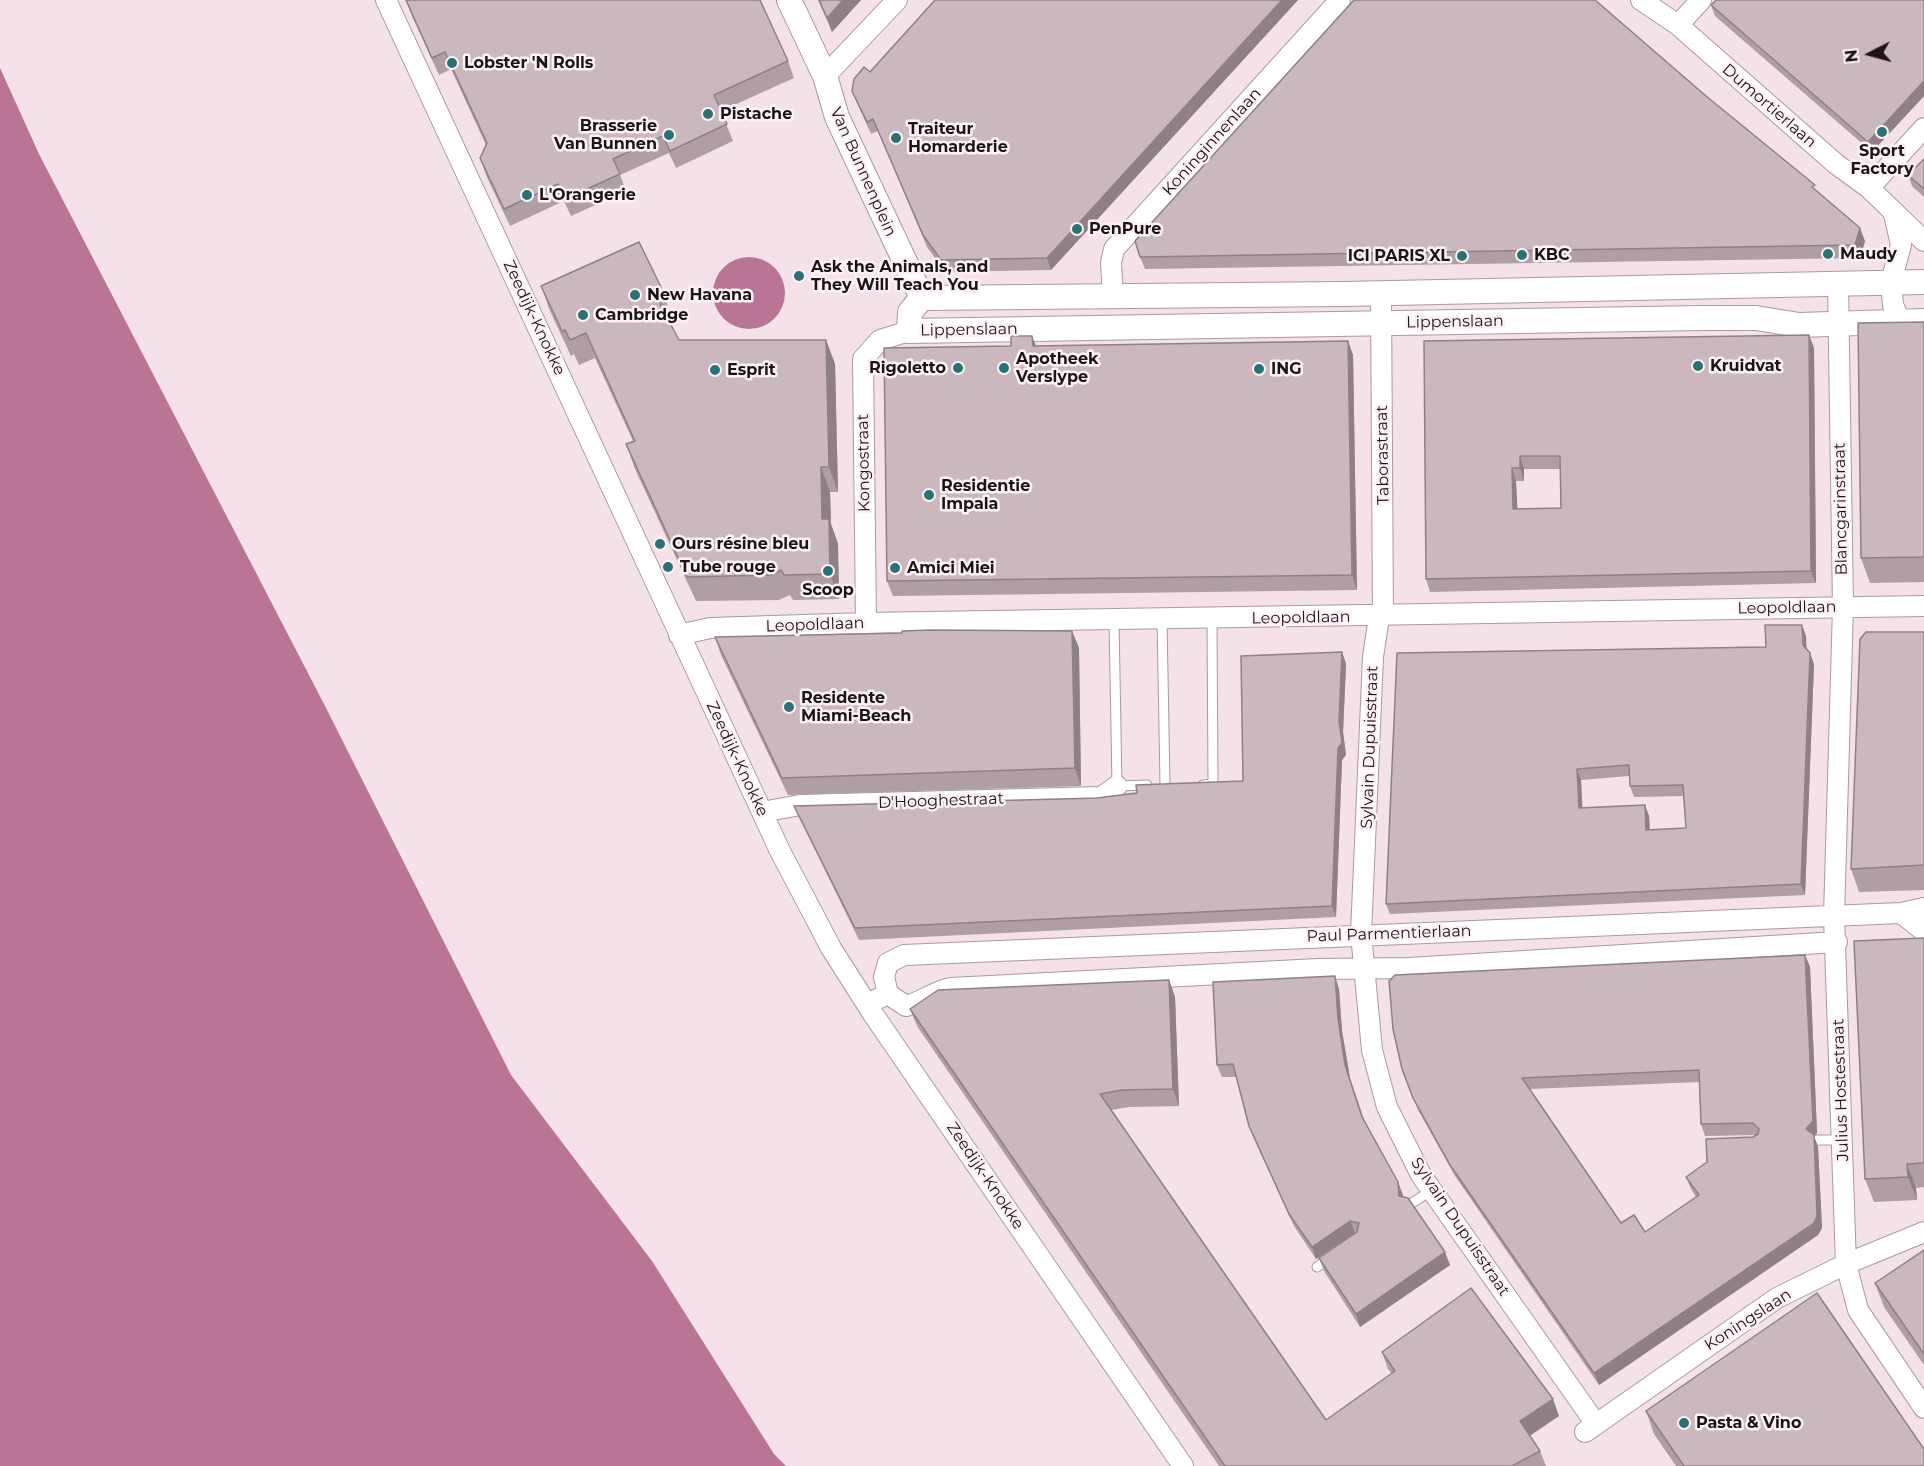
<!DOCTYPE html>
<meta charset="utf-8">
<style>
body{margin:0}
#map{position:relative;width:1924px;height:1466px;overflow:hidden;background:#f4e1e9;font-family:Montserrat,sans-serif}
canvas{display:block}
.north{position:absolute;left:1840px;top:24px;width:60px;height:60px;-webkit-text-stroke:4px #fdf1f5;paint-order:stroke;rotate:264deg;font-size:16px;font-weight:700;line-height:24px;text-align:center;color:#1b1417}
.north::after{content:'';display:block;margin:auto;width:21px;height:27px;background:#1b1417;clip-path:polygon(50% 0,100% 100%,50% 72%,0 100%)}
</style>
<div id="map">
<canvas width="1924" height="1466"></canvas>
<div class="north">N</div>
</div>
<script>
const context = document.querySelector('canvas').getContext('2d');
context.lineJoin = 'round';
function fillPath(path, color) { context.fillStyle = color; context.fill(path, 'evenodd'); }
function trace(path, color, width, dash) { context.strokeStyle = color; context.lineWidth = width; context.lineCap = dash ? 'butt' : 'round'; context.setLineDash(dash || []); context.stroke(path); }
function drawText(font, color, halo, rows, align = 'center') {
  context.font = font + ' Montserrat,sans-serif'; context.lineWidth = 5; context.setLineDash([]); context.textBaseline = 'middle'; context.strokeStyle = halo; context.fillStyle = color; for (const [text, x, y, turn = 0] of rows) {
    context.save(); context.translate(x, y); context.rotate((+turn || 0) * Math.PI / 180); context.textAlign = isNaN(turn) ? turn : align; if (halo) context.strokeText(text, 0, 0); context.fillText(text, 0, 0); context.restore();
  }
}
fillPath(new Path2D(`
 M 0,68 L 39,154 L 324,704 L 511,1075 L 652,1261 L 774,1454 L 786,1466 L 0,1466 Z
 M713 293a36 36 0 1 1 72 0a36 36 0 1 1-72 0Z`), '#ba7494');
const service = new Path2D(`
 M 1162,619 L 1165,785
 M 1114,620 L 1117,786 L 1147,785
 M 1203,785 L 1213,784 L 1212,619
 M 1817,1140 L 1843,1140
 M 1409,1205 L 1432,1190
 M 1317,1267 L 1331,1257`);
const minor = new Path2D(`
 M 386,0 L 780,851 L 831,948 L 873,1014 L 1183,1466
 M 1641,0 L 1678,25 L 1836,164 L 1869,188 L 1924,241
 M 1678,25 L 1701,0
 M 825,76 L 897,0
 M 1869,188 L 1924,128
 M 1894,214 L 1901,245 L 1891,282 L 1893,305 L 1900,321
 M 1838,283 L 1843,607 L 1834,916 L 1846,1264 L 1858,1310 L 1924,1408
 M 1381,293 L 1383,617
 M 1113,295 L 1111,263 L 1114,249 L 1340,0
 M 1379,617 L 1373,657 L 1361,934 L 1372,1050 L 1387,1107 L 1421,1175 L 1596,1424
 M 866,623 L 863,359 L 880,340 L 909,331
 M 679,635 L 710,628 L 866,623 L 1924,606
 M 762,812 L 800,805 L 1101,797 L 1117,786
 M 1901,913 L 1924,931
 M 888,994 L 906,1006 C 922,1002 934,991 951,988 L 1318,969 L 1409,968 L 1837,942
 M 867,1004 L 888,994 L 884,977 L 888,963 L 904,955 L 1901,913 L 1924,908
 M 1585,1432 L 1777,1298 L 1846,1264 L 1924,1232`);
const tertiary = new Path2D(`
 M 789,0 L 825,76 L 837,117 L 922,298
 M 1924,282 L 1343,294 L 922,298 L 910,312 L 909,331 L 1703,318 L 1756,318 L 1799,325 L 1924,321`);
trace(service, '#ab99a0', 11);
trace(minor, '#ab99a0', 22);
trace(tertiary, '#ab99a0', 26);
trace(service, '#fff', 9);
trace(minor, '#fff', 20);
trace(tertiary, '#fff', 24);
fillPath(new Path2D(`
 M 406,0 L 788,61 L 794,78 L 721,111 L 733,141 L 676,168 L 669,153 L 620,175 L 626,191 L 571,216 L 564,201 L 510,226 L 486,175 L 480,158 L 486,145 L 451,69 L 439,75 L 411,14 Z
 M 818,0 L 861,0 L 832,32 Z
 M 935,0 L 1298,0 L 1051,270 L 945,272 L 927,247 L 878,131 L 871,134 L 857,103 L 852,91 Z
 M 1924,0 L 1924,96 L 1872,152 L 1715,16 L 1711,5 Z
 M 1706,96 L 1817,191 L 1865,241 L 1860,258 L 1145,269 L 1140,257 Z
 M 1924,159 L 1924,197 L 1912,186 L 1908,175 Z
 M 541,286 L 661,287 L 670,312 L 665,314 L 679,340 L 826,340 L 835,364 L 838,492 L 830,492 L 831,524 L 838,544 L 839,599 L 793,600 L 790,595 L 779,600 L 696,601 L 635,469 L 626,444 L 633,441 L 595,358 L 579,365 L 574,354 L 571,356 L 550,311 Z
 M 1924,322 L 1924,582 L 1870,583 L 1861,558 Z
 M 1809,335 L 1814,348 L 1816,583 L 1430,592 L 1426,579 L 1424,341 ZM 1524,469 L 1560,469 L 1561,508 L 1517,509 L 1516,481 L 1524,481 Z
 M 1348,341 L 1353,355 L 1357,590 L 893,596 L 887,581 L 1036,346 Z
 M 1802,625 L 1806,636 L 1806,649 L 1814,664 L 1805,895 L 1390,914 L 1386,904 L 1397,653 L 1766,647 ZM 1629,776 L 1630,786 L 1634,797 L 1683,796 L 1686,828 L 1650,830 L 1649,816 L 1645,805 L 1582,808 L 1581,780 Z
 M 1072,631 L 1079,648 L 1081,786 L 788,795 L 721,655 L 715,637 Z
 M 1924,632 L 1924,890 L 1859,892 L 1851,869 Z
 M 1342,652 L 1346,664 L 1343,732 L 1346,755 L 1342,760 L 1336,917 L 859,940 L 799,817 L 794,806 L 1097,798 L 1243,781 Z
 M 1924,938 L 1924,1187 L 1916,1188 L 1917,1200 L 1874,1202 L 1865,1179 Z
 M 1805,955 L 1810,967 L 1817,1133 L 1814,1136 L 1818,1147 L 1822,1228 L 1818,1235 L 1599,1385 L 1455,1176 L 1418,1110 L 1402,1069 ZM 1699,1082 L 1701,1124 L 1705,1136 L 1756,1135 L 1686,1177 L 1691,1189 L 1696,1197 L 1645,1232 L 1621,1223 L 1530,1089 Z
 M 1169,980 L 1175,997 L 1179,1106 L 1129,1107 L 1111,1110 L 1326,1420 L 1392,1374 L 1388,1369 L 1382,1352 L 1559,1416 L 1530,1436 L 1540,1451 L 1546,1466 L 1219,1466 L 917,1026 L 910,1009 Z
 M 1339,989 L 1342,1031 L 1350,1078 L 1364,1119 L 1398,1182 L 1403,1197 L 1450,1265 L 1360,1327 L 1324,1271 L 1319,1258 L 1355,1233 L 1316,1259 L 1294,1226 L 1254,1139 L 1249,1126 L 1236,1077 L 1222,1077 L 1217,1065 Z
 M 1924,1250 L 1924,1365 L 1884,1307 L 1875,1283 Z
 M 1646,1411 L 1924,1466 L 1676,1466 L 1654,1434 Z`), '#af9ea4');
fillPath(new Path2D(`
 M 843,0 L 861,0 L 832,32 L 827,18 Z
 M 1282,0 L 1298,0 L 1051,270 L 1047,258 Z
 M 1924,81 L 1924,96 L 1872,152 L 1868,142 Z
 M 1860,228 L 1865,241 L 1860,258 L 1855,245 Z
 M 1809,335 L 1814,348 L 1816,583 L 1811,571 Z
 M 1032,336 L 1038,351 L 1033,346 Z
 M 826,340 L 835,364 L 838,492 L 829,467 Z
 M 1348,341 L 1353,355 L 1357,590 L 1352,575 Z
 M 1520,456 L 1524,469 L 1524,481 L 1520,468 Z
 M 821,467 L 830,492 L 831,524 L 838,544 L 839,599 L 830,574 L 822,519 Z
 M 1512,468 L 1516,481 L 1518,521 L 1513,509 Z
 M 1802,625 L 1806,636 L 1807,656 L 1803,645 Z
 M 1072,631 L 1079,648 L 1081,786 L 1075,768 Z
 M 1342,652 L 1346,664 L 1343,732 L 1346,755 L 1342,760 L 1336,917 L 1332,906 Z
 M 1810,653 L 1814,664 L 1805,895 L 1801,884 Z
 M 1577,769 L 1581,780 L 1583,819 L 1579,808 Z
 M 1645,805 L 1649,816 L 1650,841 L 1646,830 Z
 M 1805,955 L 1810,967 L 1817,1133 L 1814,1136 L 1818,1147 L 1822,1228 L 1818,1235 L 1599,1385 L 1594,1373 L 1806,1129 Z
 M 1335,976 L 1339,989 L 1342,1031 L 1350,1078 L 1345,1065 L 1338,1019 Z
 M 1169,980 L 1175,997 L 1179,1106 L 1173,1089 Z
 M 1907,1164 L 1916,1188 L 1917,1200 L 1908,1177 Z
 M 1398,1182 L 1403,1195 L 1403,1208 L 1399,1196 Z
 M 1350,1221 L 1355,1233 L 1316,1259 L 1312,1247 Z
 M 1445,1252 L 1450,1265 L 1360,1327 L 1356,1314 Z
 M 1553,1399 L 1559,1416 L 1526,1438 L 1520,1421 Z`), '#8e8186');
const building = new Path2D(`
 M 406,0 L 760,0 L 788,61 L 714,95 L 727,124 L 670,151 L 663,136 L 613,159 L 620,174 L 565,199 L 558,184 L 504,209 L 480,158 L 487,143 L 445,52 L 432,58 Z
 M 819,0 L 843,0 L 827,18 Z
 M 935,0 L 1282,0 L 1047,258 L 941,260 L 923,235 L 873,119 L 867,122 L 852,91 L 854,79 L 864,67 L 870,72 Z
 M 1354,0 L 1595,0 L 1706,96 L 1815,185 L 1812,187 L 1860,228 L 1855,245 L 1140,257 L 1135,241 Z
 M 1716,0 L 1924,0 L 1924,81 L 1868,142 L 1711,5 Z
 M 1924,159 L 1924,189 L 1908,175 Z
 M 639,242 L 661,287 L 653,291 L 679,340 L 826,340 L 829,467 L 821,467 L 822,519 L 829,519 L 830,574 L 784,575 L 781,570 L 771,575 L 687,577 L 626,444 L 635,441 L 586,333 L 570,340 L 565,330 L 562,331 L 541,286 Z
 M 1924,322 L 1924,557 L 1861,558 L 1858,323 Z
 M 1809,335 L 1811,571 L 1426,579 L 1424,341 ZM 1520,456 L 1560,456 L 1561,508 L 1513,509 L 1512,468 L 1520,468 Z
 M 1011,336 L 1032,336 L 1033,346 L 1348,341 L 1352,575 L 887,581 L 884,348 L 1011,346 Z
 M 1765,625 L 1802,625 L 1803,645 L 1810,653 L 1801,884 L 1386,904 L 1397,653 L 1766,647 ZM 1629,765 L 1630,786 L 1683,785 L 1686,828 L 1646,830 L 1645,805 L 1579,808 L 1577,769 Z
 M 931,630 L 1072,631 L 1075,768 L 782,778 L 715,637 L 902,633 L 902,631 Z
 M 1866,632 L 1924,632 L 1924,865 L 1851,869 L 1860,639 Z
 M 1342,652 L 1339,721 L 1342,743 L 1338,748 L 1332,906 L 855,928 L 794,806 L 1097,798 L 1137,793 L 1136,785 L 1243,781 L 1241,656 Z
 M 1924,938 L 1924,1163 L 1907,1164 L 1908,1177 L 1865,1179 L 1854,941 Z
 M 1805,955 L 1813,1121 L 1806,1129 L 1814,1135 L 1817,1216 L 1814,1223 L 1594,1373 L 1450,1165 L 1413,1098 L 1402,1069 L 1393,1029 L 1389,981 L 1395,975 ZM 1699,1070 L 1701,1124 L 1753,1123 L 1759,1129 L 1758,1134 L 1753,1137 L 1706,1139 L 1707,1162 L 1686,1177 L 1699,1195 L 1645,1232 L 1634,1215 L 1621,1223 L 1522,1078 Z
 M 1335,976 L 1338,1019 L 1345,1065 L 1362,1117 L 1398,1182 L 1399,1196 L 1408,1198 L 1445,1252 L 1356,1314 L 1319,1258 L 1357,1232 L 1359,1223 L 1350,1221 L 1312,1247 L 1289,1214 L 1249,1126 L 1233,1064 L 1217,1065 L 1213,982 Z
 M 1169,980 L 1173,1089 L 1122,1090 L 1100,1094 L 1326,1420 L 1395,1371 L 1382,1352 L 1471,1288 L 1553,1399 L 1520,1421 L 1540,1451 L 1512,1466 L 1225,1466 L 910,1009 L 938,990 Z
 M 1924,1250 L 1924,1354 L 1875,1283 Z
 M 1817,1293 L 1924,1449 L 1924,1466 L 1684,1466 L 1646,1411 Z`);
fillPath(building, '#cbb8bf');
trace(building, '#8e8186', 1.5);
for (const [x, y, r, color] of [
 [452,63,6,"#287277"],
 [708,114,6,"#287277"],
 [1882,132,6,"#287277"],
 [669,135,6,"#287277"],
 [896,138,6,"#287277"],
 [527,195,6,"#287277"],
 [1077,229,6,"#287277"],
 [1828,254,6,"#287277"],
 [1522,255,6,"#287277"],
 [1462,256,6,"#287277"],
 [799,276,6,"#287277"],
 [635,295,6,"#287277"],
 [583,315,6,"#287277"],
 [1698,366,6,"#287277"],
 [958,368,6,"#287277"],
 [1004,368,6,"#287277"],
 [1259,369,6,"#287277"],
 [715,370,6,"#287277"],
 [929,495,6,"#287277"],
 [660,544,6,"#287277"],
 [668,567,6,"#287277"],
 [895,568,6,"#287277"],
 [828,571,6,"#287277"],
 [789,707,6,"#287277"],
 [1684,1423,6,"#287277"]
]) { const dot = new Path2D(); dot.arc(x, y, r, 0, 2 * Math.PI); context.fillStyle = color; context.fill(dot); trace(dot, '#fdf1f5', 2); }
drawText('bold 16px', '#1b1417', '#fdf1f5', [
 ["Lobster 'N Rolls",464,63],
 ["Pistache",720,114],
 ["Brasserie",657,126,"right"],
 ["Van Bunnen",657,144,"right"],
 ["Traiteur",908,129],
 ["Homarderie",908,147],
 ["Sport",1882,151,"center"],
 ["Factory",1882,169,"center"],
 ["L'Orangerie",539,195],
 ["PenPure",1089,229],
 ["Maudy",1840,254],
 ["KBC",1534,255],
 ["ICI PARIS XL",1450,256,"right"],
 ["Ask the Animals, and",811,267],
 ["They Will Teach You",811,285],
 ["New Havana",647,295],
 ["Cambridge",595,315],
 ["Apotheek",1016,359],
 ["Verslype",1016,377],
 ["Kruidvat",1710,366],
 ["Rigoletto",946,368,"right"],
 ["ING",1271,369],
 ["Esprit",727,370],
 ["Residentie",941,486],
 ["Impala",941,504],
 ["Ours résine bleu",672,544],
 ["Tube rouge",680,567],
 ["Amici Miei",907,568],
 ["Scoop",828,590,"center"],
 ["Residente",801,698],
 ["Miami-Beach",801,716],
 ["Pasta & Vino",1696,1423]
], 'left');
drawText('16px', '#1b1417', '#fdf1f5', [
 ["Dumortierlaan",1769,106,41],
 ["Koninginnenlaan",1212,142,-48],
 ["Van Bunnenplein",863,172,66],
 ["Zeedijk-Knokke",534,318,65],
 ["Lippenslaan",1455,322,-1],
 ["Lippenslaan",969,330,-1],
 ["Taborastraat",1383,455,-91],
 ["Kongostraat",864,463,-91],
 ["Blancgarinstraat",1841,509,-91],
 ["Leopoldlaan",1787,608,-1],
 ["Leopoldlaan",1301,618,-1],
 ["Leopoldlaan",815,625,-2],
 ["Sylvain Dupuisstraat",1370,747,-88],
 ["Zeedijk-Knokke",737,759,65],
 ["D'Hooghestraat",941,801,-2],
 ["Paul Parmentierlaan",1389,934,-2],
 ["Julius Hostestraat",1841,1090,-92],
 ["Zeedijk-Knokke",985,1176,56],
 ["Sylvain Dupuisstraat",1460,1227,56],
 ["Koningslaan",1748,1320,-33]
]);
</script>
